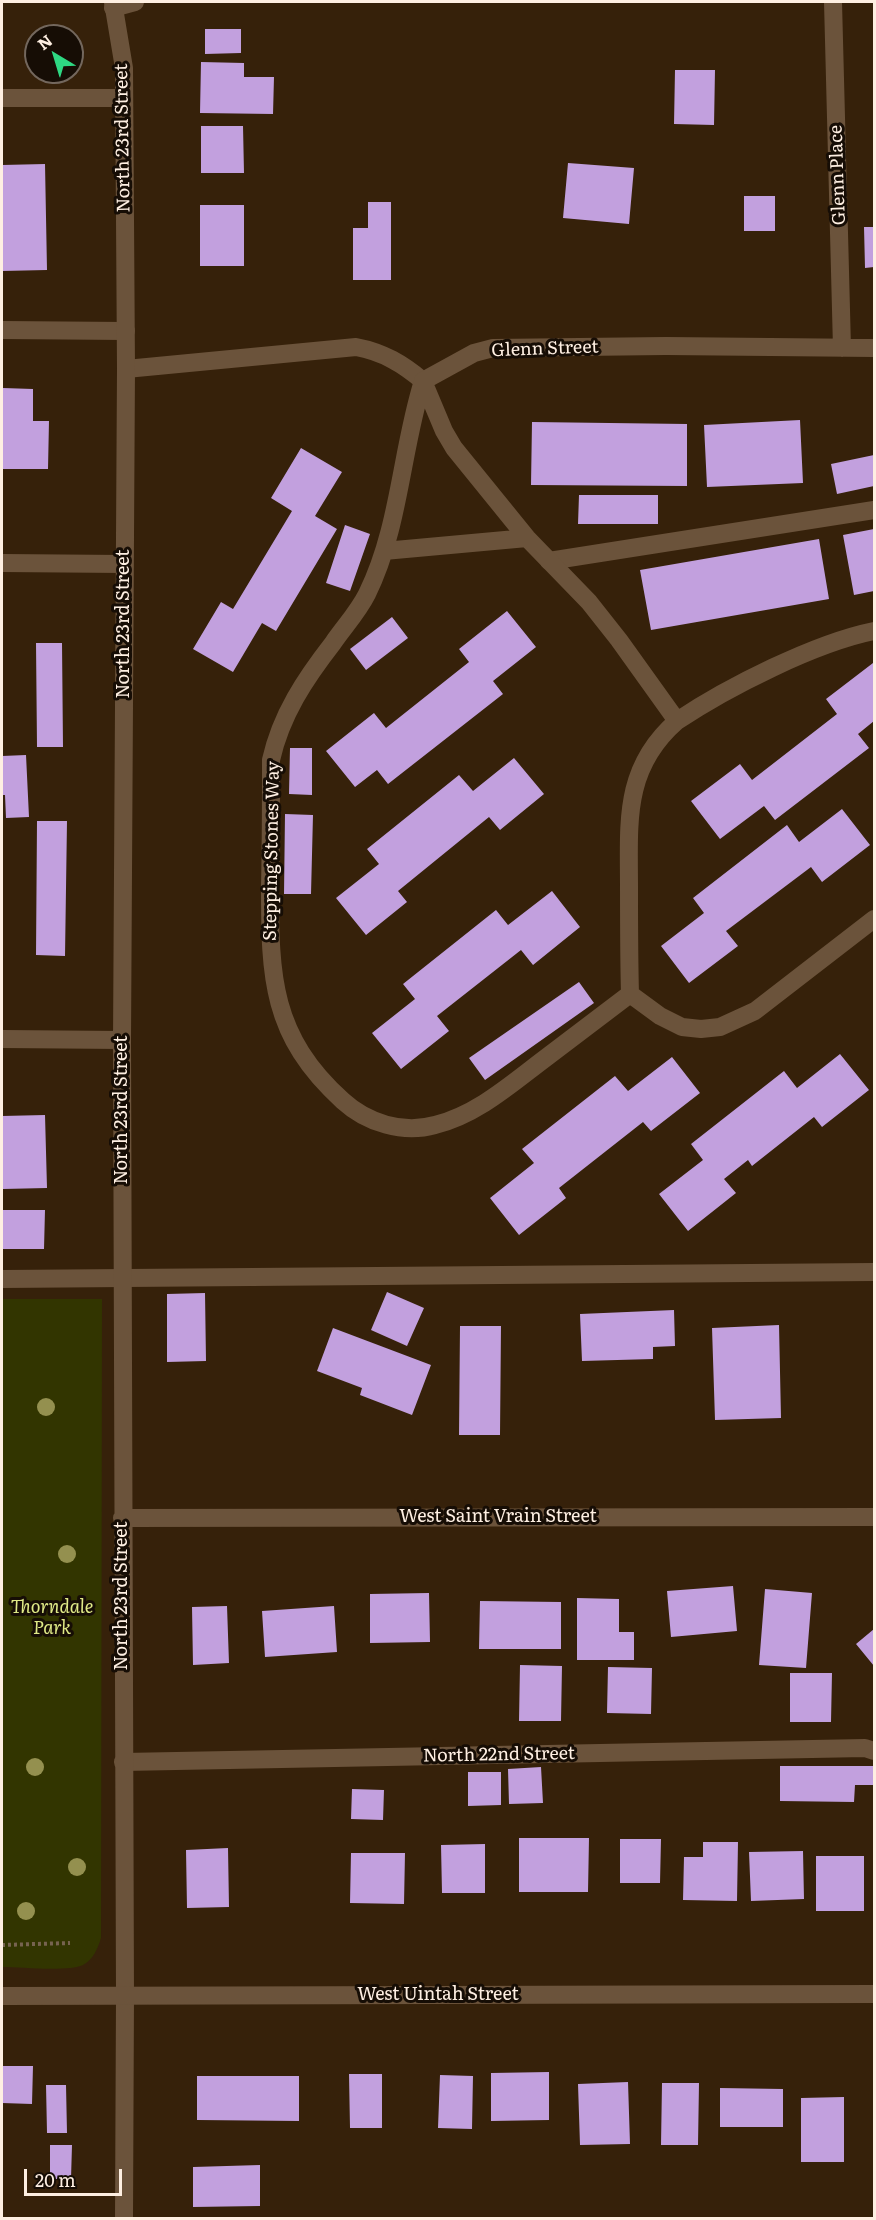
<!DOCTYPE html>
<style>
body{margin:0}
#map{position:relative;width:876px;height:2220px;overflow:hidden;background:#36210a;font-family:Literata,serif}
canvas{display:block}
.frame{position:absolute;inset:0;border:3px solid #feefe2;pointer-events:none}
.north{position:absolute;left:24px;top:24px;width:60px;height:60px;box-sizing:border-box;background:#160d05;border:2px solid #73675d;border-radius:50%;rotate:322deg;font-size:16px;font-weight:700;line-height:24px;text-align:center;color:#feefe2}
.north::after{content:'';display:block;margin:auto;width:21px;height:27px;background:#2ed883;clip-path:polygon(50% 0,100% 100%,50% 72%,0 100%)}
.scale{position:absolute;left:24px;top:2169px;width:98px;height:27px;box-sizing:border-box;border:3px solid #feefe2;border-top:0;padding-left:8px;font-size:18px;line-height:21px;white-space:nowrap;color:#feefe2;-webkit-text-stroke:4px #160d05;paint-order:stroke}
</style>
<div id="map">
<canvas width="876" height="2220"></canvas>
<div class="frame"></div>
<div class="north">N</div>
<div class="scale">20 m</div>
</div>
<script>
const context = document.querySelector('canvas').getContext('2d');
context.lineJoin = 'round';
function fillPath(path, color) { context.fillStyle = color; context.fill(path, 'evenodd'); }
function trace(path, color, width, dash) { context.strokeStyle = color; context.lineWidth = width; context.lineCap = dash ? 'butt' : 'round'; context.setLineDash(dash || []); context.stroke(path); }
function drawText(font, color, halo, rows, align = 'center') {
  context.font = font + ' Literata,serif'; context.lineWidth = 6; context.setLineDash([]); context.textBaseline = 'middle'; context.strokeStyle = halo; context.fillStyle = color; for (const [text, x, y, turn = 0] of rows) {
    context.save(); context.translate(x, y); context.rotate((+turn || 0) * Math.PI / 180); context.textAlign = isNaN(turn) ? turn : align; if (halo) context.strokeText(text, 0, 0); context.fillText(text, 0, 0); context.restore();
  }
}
fillPath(new Path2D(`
 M 2,1299 L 102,1299 L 101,1938 C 98,1948 93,1960 83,1965 C 69,1972 19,1967 2,1967 Z`), '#323500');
fillPath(new Path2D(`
 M 205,29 L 241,29 L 241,53 L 205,54 Z
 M 201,62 L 244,63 L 244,77 L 274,77 L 273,114 L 200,113 Z
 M 675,70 L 715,70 L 714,125 L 674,124 Z
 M 201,126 L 243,126 L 244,173 L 201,173 Z
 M 568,163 L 634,168 L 629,224 L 563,218 Z
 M 45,164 L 47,270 L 2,271 L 2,165 Z
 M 744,196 L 775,196 L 775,231 L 744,231 Z
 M 368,202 L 391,202 L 391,280 L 353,280 L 353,228 L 368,228 Z
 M 200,205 L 244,205 L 244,266 L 200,266 Z
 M 864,227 L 874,227 L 874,267 L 865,268 Z
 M 3,388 L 33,389 L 33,421 L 49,421 L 48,469 L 2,469 Z
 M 800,420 L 803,483 L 707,487 L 704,425 Z
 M 532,422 L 687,424 L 687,486 L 531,485 Z
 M 301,448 L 342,472 L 315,516 L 337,529 L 276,631 L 262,623 L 233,672 L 193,649 L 221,602 L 233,609 L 292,511 L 271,498 Z
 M 874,455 L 874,486 L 837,494 L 831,464 Z
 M 579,495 L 658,495 L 658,524 L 578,524 Z
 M 345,525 L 370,534 L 350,591 L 326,583 Z
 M 874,529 L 874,591 L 854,595 L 843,535 Z
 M 819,539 L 829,599 L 651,630 L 640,570 Z
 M 507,611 L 536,647 L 493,681 L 503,694 L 388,784 L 377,770 L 355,787 L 326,751 L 374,713 L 386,728 L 469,662 L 459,649 Z
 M 392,617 L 408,638 L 366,670 L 350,649 Z
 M 36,643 L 62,643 L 63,747 L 37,747 Z
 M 873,663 L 874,721 L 858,734 L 869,748 L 775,820 L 764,806 L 720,839 L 691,801 L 740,764 L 752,780 L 837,714 L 826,699 Z
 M 290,748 L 312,748 L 312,795 L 289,794 Z
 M 26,755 L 29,817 L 6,818 L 5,795 L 2,795 L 2,756 Z
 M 514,758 L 544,794 L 500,830 L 489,817 L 398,891 L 407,902 L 366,935 L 336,898 L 379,864 L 367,849 L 459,775 L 473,791 Z
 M 842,809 L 870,845 L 822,882 L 811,867 L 726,931 L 738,946 L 689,983 L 661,946 L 704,913 L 693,898 L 787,825 L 799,842 Z
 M 285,814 L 313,815 L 311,894 L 284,894 Z
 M 37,821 L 67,821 L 65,956 L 36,955 Z
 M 552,891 L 580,927 L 533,965 L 521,950 L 437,1016 L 449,1031 L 401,1069 L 372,1033 L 415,999 L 403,984 L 496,910 L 508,925 Z
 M 579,982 L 594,1003 L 485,1080 L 469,1058 Z
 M 840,1054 L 869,1090 L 822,1127 L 814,1117 L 752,1166 L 748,1160 L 724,1179 L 736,1193 L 688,1231 L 659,1194 L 703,1160 L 691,1144 L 784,1071 L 797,1088 Z
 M 672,1057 L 700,1093 L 651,1131 L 643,1122 L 559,1188 L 566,1198 L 519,1235 L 490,1198 L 534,1163 L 522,1149 L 615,1076 L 628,1091 Z
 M 45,1115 L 47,1188 L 3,1189 L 2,1116 Z
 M 2,1210 L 45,1210 L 44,1249 L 2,1249 Z
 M 387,1292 L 424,1308 L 407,1346 L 371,1330 Z
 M 205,1293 L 206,1361 L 167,1362 L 167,1294 Z
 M 674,1310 L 675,1346 L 653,1347 L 653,1359 L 582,1361 L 580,1314 Z
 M 779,1325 L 781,1418 L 715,1420 L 712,1328 Z
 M 460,1326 L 501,1326 L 500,1435 L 459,1435 Z
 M 333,1328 L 431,1365 L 412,1415 L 360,1395 L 362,1388 L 317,1371 Z
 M 733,1586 L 737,1631 L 671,1637 L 667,1591 Z
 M 765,1589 L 812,1593 L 806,1668 L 759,1665 Z
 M 429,1593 L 430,1642 L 370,1643 L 370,1594 Z
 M 577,1598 L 619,1599 L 619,1632 L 634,1632 L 634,1660 L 577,1660 Z
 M 480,1601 L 561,1602 L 561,1649 L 479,1649 Z
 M 227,1606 L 229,1663 L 193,1665 L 192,1607 Z
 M 334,1606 L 337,1652 L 265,1657 L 262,1611 Z
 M 874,1629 L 874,1666 L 856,1644 Z
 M 520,1665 L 562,1666 L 561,1721 L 519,1721 Z
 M 608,1667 L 652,1668 L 651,1714 L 607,1713 Z
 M 790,1673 L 832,1673 L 831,1722 L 790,1722 Z
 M 780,1766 L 874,1766 L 874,1785 L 855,1785 L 854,1802 L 780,1801 Z
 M 541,1767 L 543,1803 L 509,1804 L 508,1769 Z
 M 468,1772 L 501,1772 L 501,1805 L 468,1806 Z
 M 352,1789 L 384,1790 L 383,1820 L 351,1819 Z
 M 519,1838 L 589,1838 L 588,1892 L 519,1892 Z
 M 620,1839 L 661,1839 L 660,1883 L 620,1883 Z
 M 703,1842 L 738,1842 L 737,1901 L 683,1900 L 684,1857 L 703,1857 Z
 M 485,1844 L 485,1893 L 442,1893 L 441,1845 Z
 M 228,1848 L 229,1907 L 187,1908 L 186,1850 Z
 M 803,1851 L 804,1899 L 751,1901 L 749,1852 Z
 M 351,1853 L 405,1853 L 404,1904 L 350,1903 Z
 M 816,1856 L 864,1856 L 864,1911 L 816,1911 Z
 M 2,2066 L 33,2066 L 32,2104 L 2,2103 Z
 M 549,2072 L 549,2120 L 491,2121 L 491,2073 Z
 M 349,2074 L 382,2074 L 382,2128 L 350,2128 Z
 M 440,2075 L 473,2076 L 472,2129 L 438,2128 Z
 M 197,2076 L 299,2076 L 299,2121 L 197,2120 Z
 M 628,2082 L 630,2144 L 580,2145 L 578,2084 Z
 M 662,2083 L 699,2083 L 698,2145 L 661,2145 Z
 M 46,2085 L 66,2085 L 67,2133 L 47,2133 Z
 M 720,2088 L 783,2089 L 783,2127 L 720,2127 Z
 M 844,2097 L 844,2162 L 801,2162 L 801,2098 Z
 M 50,2145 L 72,2145 L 71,2179 L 50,2179 Z
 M 260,2165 L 260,2206 L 193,2207 L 193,2167 Z`), '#c2a0de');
trace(new Path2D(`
 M 2,1945 L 70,1943`), '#76634f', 4, [3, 3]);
trace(new Path2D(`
 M 113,8 L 135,2
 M 2,330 L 126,331
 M 126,369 L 356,347 C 383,352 403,364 423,381
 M 549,561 L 874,510
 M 2,1279 L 874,1272
 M 123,1762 L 865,1748 L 874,1751`), '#6b533b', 18);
trace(new Path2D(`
 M 113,2 L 124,68 L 126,369 L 122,1040 L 125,1996 L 124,2218
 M 833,2 L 842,348
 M 2,98 L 124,98
 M 423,381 L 444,431 L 454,448 L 527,538 L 589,602 L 619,640 L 677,721 C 623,768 629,822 629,887 C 629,923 629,958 630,994 C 601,1016 572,1038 543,1060 C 510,1085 476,1115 435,1125 C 403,1134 367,1123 343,1101 C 271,1036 270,977 270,887 C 271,844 271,802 271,760 C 281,715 305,679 333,643 C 344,627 358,612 367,594 C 400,527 401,451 423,381 Z
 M 423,381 L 474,353 L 493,348 L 666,346 L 874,348
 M 384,551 L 527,538
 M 2,563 L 124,564
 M 677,721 C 728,687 815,643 874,631
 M 630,994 L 660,1016 L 682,1027 L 701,1029 L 720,1027 L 755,1011 L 874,919
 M 2,1039 L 122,1040
 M 122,1518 L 874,1517`), '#6b533b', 18);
trace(new Path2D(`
 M 2,1996 L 874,1994`), '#6b533b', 18);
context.fillStyle = '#94904f';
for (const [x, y] of [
 [46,1407],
 [67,1554],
 [35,1767],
 [77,1867],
 [26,1911]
]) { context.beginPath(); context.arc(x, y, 9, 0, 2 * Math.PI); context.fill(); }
drawText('18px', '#feefe2', '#160d05', [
 ["North 23rd Street",123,138,-91],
 ["Glenn Place",838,175,-92],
 ["Glenn Street",545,349,-2],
 ["North 23rd Street",124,624,-90],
 ["Stepping Stones Way",272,851,-89],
 ["North 23rd Street",122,1110,-90],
 ["West Saint Vrain Street",498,1517],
 ["North 23rd Street",122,1596,-90],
 ["North 22nd Street",499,1755,-1],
 ["West Uintah Street",438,1995]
]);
drawText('italic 18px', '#e0ea87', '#160d05', [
 ["Thorndale",52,1608],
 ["Park",52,1629]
]);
</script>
